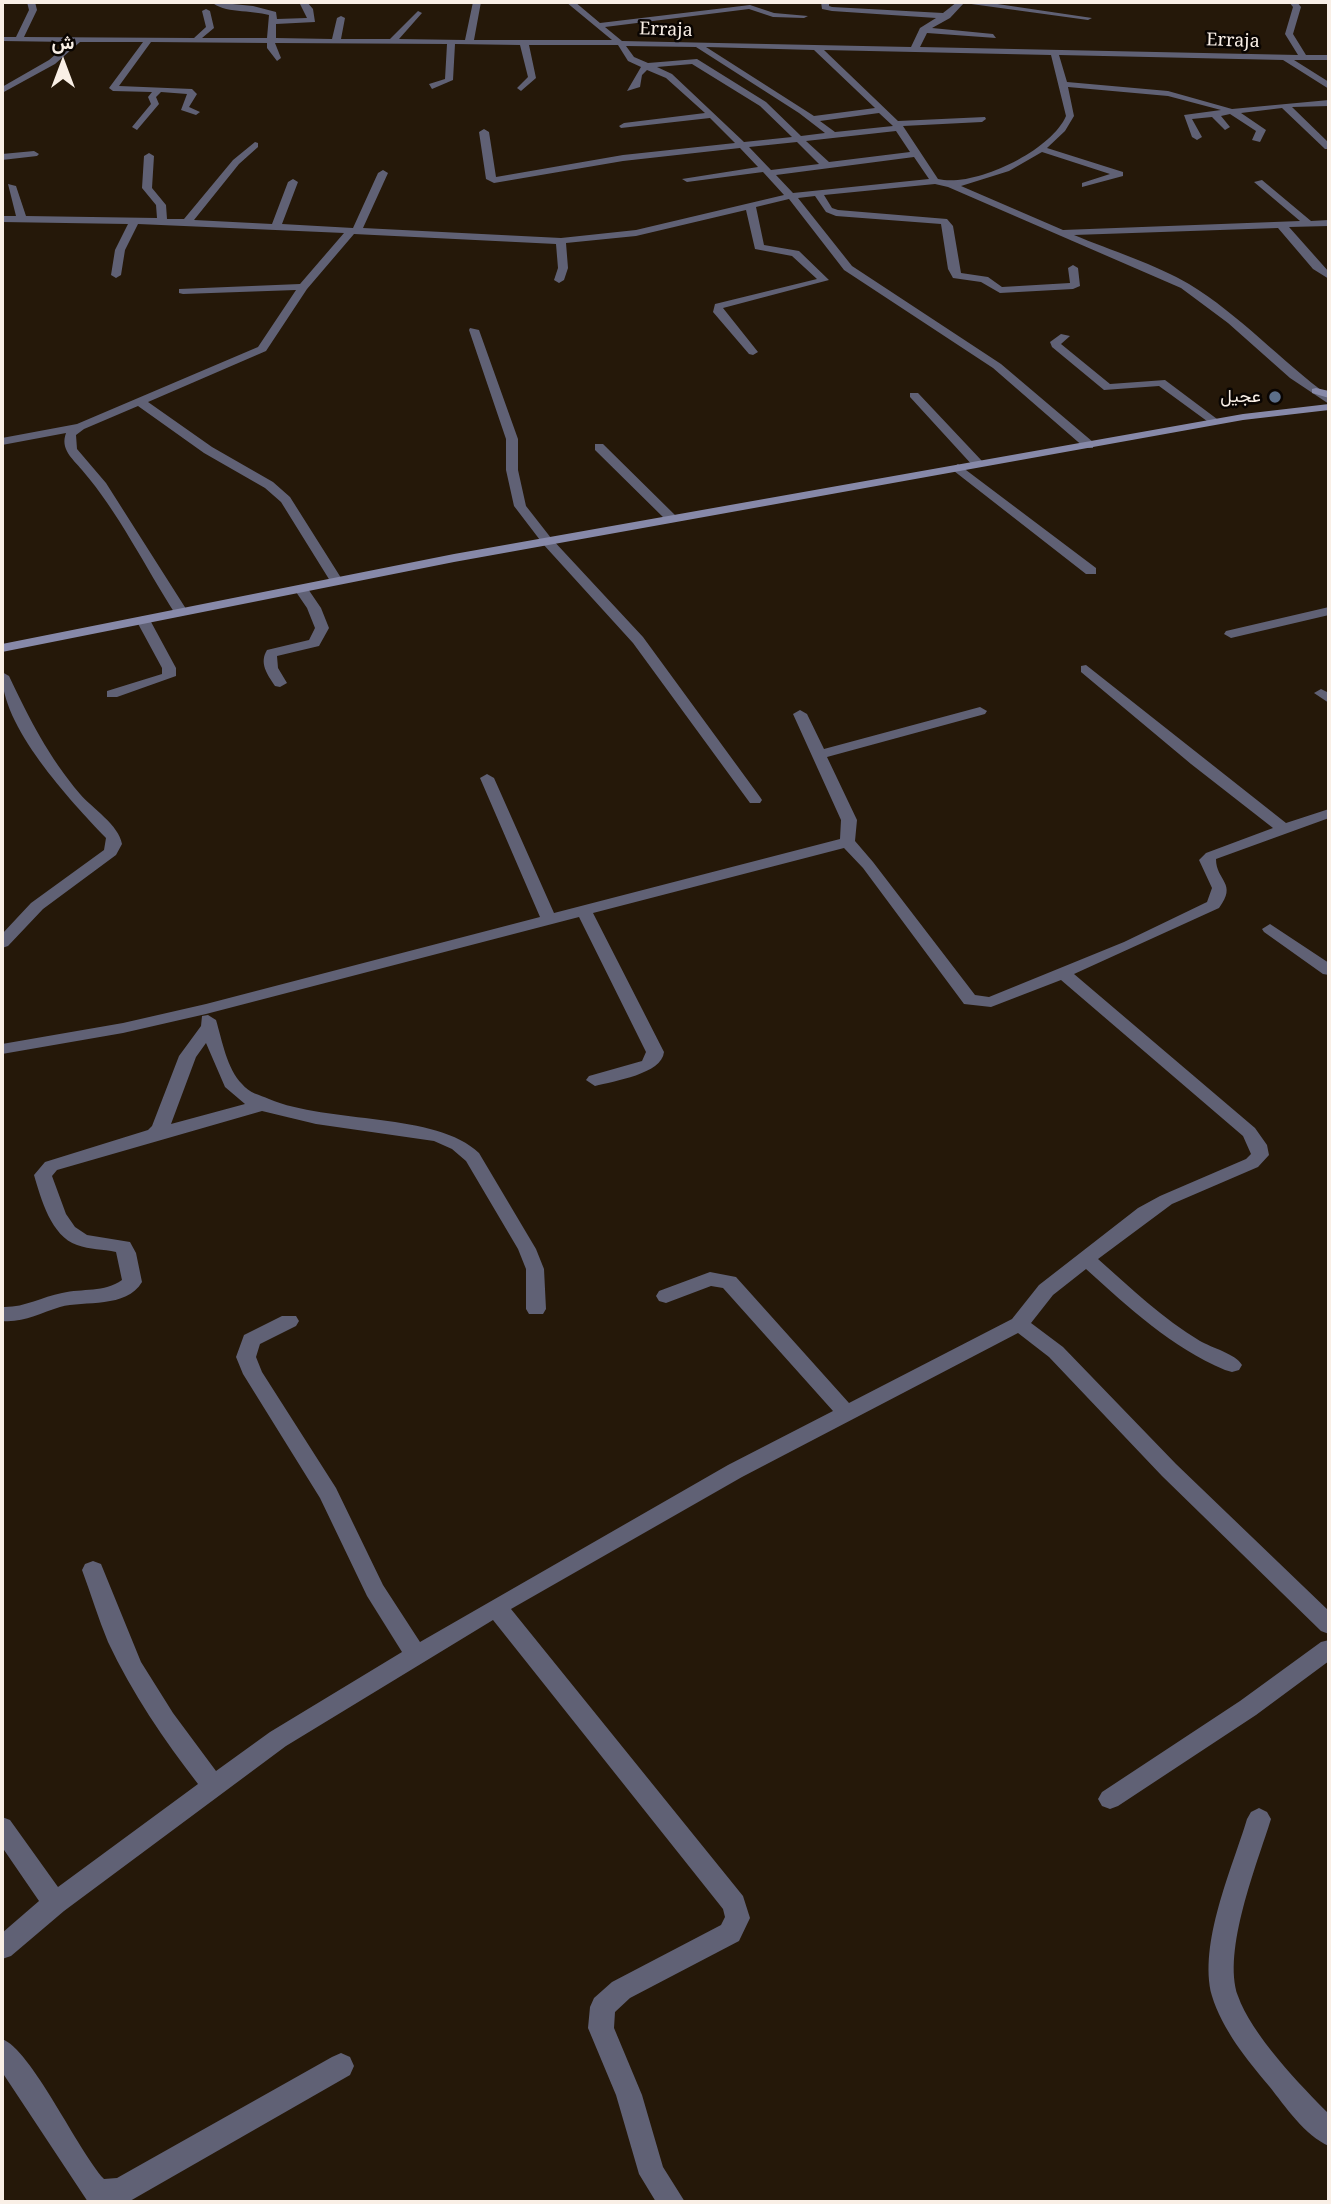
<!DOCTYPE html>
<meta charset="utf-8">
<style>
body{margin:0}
#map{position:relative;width:1331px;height:2204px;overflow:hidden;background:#251809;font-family:"Noto Serif",Vazirmatn,serif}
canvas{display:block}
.frame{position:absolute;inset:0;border:4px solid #f9efe6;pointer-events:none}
.north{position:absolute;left:28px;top:28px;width:70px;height:70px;-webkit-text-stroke:5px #0a0502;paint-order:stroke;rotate:0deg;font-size:19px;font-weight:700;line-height:28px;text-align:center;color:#f9efe6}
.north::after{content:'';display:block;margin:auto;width:24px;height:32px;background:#f9efe6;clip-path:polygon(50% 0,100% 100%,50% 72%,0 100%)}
</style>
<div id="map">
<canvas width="1331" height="2204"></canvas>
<div class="frame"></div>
<div class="north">ش</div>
</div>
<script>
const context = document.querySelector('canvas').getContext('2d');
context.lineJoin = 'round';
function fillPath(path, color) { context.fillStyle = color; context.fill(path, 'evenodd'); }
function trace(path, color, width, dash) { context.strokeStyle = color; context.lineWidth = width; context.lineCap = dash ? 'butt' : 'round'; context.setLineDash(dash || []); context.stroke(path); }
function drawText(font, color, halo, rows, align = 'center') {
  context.font = font + ' "Noto Serif",Vazirmatn,serif'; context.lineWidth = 5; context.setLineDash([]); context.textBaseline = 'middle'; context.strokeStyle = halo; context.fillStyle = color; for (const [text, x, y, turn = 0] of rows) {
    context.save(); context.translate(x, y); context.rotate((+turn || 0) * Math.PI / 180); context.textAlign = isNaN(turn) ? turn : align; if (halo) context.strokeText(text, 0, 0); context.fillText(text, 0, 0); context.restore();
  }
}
fillPath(new Path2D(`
 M 27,2 L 35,2 L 37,10 L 24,37 L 194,38 L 206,27 L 202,11 L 206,9 L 210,11 L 214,28 L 202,38 L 267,38 L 269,15 C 252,10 222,13 212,2 L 253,6 L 276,12 L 277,19 L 307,18 L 299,2 L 307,2 L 313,9 L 315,22 L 276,24 L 276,38 L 332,39 L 337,18 L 341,16 L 345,18 L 341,39 L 390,39 L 418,11 L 422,13 L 399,39 L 465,40 L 473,2 L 481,2 L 474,40 L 612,40 L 566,2 L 575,2 L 600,23 L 750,5 L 774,13 L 808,16 L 804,18 L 773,17 L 749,9 L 605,27 L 622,41 L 911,47 L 920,28 L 936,18 L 832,11 L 822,9 L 821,2 L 829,2 L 829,6 L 832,7 L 943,13 L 957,2 L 984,2 L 1092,18 L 1088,20 L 964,3 L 950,18 L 932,28 L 993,34 L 996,38 L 927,33 L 920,47 L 1298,55 L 1285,34 L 1293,7 L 1289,2 L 1297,2 L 1301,7 L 1293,34 L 1306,55 L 1329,55 L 1329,60 L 1294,60 L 1329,82 L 1329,89 L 1283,60 L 1059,55 L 1067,82 L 1168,91 L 1232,109 L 1329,100 L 1329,106 L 1292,107 L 1329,143 L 1329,149 L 1325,149 L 1282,108 L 1241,113 L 1266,130 L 1260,142 L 1252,140 L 1256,131 L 1230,114 L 1221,116 L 1230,127 L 1225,130 L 1212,117 L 1192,119 L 1202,137 L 1197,140 L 1192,137 L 1184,115 L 1221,110 L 1168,96 L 1068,87 L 1074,116 L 1065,131 L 1047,148 L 1123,172 L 1123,176 L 1082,187 L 1082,183 L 1110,174 L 1042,152 L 1009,171 L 961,186 L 1063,230 L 1300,221 L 1254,182 L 1262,180 L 1311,221 L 1329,220 L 1329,226 L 1289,227 L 1329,272 L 1329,279 L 1313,269 L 1278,228 L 1074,235 C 1110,250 1157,265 1189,284 C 1240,315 1281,361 1329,396 L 1329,404 L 1290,378 L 1228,323 L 1181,288 L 948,187 L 935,184 L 824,195 L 832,208 L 838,210 L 947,219 L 953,226 L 961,273 L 988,277 L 1002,287 L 1070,283 L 1068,268 L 1073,265 L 1078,268 L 1080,286 L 1073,289 L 1000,293 L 981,282 L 953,278 L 948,269 L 941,224 L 836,216 L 826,212 L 815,196 L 798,198 L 852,266 L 1001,364 L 1093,442 L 1093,448 L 1085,448 L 993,368 L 844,270 L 789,199 L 756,207 L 764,245 L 799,251 L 829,280 L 723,308 L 758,352 L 753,355 L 749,354 L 713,312 L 715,304 L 817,279 L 792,256 L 755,249 L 746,210 L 636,236 L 566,243 L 568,268 L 564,280 L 559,283 L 554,280 L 558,268 L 556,244 L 354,234 L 307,289 L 266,351 L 148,402 L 212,447 L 273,482 L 290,497 L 343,581 L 342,584 L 332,584 L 281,502 L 265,488 L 204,453 L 138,406 L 84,429 L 76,435 L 77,449 L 106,483 L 188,612 L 181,616 L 176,615 C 145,567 119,513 82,470 C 72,458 60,449 66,433 L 2,445 L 2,438 L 77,424 L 258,347 L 296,290 L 183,294 L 179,293 L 179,289 L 300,284 L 344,233 L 138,224 L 125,250 L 121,275 L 116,278 L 111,275 L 115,250 L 128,224 L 2,222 L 2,216 L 16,216 L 8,184 L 16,186 L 26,216 L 157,218 L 156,205 L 142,188 L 144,156 L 149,153 L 154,156 L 152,188 L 166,205 L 167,219 L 184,219 L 233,160 L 255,142 L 258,143 L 258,147 L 239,164 L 194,220 L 272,224 L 288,182 L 293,179 L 298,182 L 282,224 L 353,228 L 378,173 L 383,170 L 388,173 L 363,228 L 561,238 L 636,230 L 784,195 L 763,172 L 687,182 L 682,179 L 758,167 L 740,148 L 623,161 L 494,183 L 486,179 L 479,132 L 484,129 L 489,132 L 496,177 L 623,155 L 735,143 L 710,118 L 621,128 L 619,126 L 624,123 L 705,113 L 666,78 L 647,70 L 642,75 L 640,87 L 627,91 L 641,67 L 628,61 L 618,45 L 529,45 L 536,78 L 521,91 L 517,88 L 528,77 L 520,45 L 455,44 L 453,80 L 432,89 L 429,84 L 445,79 L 447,44 L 275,43 L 281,58 L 277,61 L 267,48 L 267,43 L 151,42 L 119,86 L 192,89 L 197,94 L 189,107 L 200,112 L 196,115 L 181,110 L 187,94 L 161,92 L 156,97 L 159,104 L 137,130 L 132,127 L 151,104 L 148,97 L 152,92 L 113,91 L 109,88 L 143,42 L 80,42 L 55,64 L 2,93 L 2,87 L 49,60 L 70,42 L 2,41 L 2,37 L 16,37 L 29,10 ZM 626,46 L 696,47 L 799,113 L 825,133 L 801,136 L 766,102 L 697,59 L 648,63 L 634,57 ZM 706,47 L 814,50 L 875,108 L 814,116 ZM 824,50 L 1051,55 L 1066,116 C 1051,151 974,188 938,179 L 903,126 L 982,122 L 986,119 L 985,117 L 898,121 ZM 692,64 L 760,106 L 792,137 L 744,142 L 672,74 L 657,67 ZM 879,113 L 893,126 L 835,132 L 820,121 ZM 896,131 L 910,152 L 829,162 L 806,141 ZM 797,142 L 819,164 L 771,170 L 749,147 ZM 914,157 L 929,179 L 793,193 L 776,175 Z
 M 34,151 L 39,154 L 37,156 L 2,160 L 2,154 Z
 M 470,328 L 479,330 L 518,439 L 518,470 L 526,506 L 551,538 L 643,637 L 760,797 L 762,800 L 760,803 L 750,803 L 633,643 L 543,544 L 514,506 L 506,470 L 506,439 L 469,330 Z
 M 1061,334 L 1070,336 L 1061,344 L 1110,384 L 1165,380 L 1221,422 L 1211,424 L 1159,386 L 1104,390 L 1052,347 L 1050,342 Z
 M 910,393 L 918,393 L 982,461 L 982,467 L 974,467 L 910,397 Z
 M 595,444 L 603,444 L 676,516 L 676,522 L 668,522 L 595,450 Z
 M 958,464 L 1096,568 L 1096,574 L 1086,574 L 954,471 L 952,468 Z
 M 301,585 L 306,586 L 321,608 L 329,628 L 319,646 L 277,656 L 278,668 L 287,683 L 280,687 L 275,686 C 267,674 259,663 267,650 L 309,640 L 315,628 L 307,608 L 294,589 Z
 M 1329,607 L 1329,615 L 1231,638 L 1224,634 L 1226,631 Z
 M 143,616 L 150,620 L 176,668 L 176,676 L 117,697 L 107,697 L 107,691 L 162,674 L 162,668 L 136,620 Z
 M 1086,665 L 1286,823 L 1329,809 L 1329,818 L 1216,859 C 1216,881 1238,883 1219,908 L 1074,974 L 1255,1128 L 1267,1145 L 1269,1155 L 1258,1167 L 1172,1204 L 1098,1259 C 1131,1288 1163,1319 1200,1341 C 1212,1348 1236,1354 1242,1365 L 1239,1370 L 1232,1372 L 1225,1370 C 1171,1347 1129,1308 1086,1269 L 1053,1295 L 1031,1323 L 1063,1347 L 1176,1464 L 1329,1611 L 1329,1634 L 1321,1631 L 1162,1476 L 1049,1357 L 1018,1333 L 742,1477 L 511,1609 L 743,1896 L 750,1918 L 739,1941 L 630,1998 L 615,2012 L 614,2028 L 642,2095 L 663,2167 L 685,2202 L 656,2202 L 639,2174 L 616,2095 L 588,2028 L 590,2007 L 594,1998 L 612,1982 L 721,1925 L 725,1917 L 723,1909 L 493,1620 L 286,1746 L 64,1911 L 11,1956 L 2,1959 L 2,1933 L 39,1901 L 2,1847 L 2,1817 L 10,1820 L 58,1887 L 198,1784 C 164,1740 132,1693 108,1642 C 98,1618 91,1594 82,1570 L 85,1564 L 93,1561 L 101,1564 L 141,1662 L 173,1713 L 216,1771 L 270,1732 L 402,1652 L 367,1596 L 320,1498 L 243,1374 L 236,1357 L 244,1335 L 282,1316 L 296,1316 L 299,1321 L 296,1326 L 260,1344 L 256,1357 L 262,1372 L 336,1488 L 383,1585 L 420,1642 L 728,1465 L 833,1411 L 723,1288 L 711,1286 L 666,1303 L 659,1301 L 656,1296 L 659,1291 L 710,1272 L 736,1277 L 849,1403 L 1012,1319 L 1039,1285 L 1138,1208 L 1160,1196 L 1246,1159 L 1251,1154 L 1243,1136 L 1061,980 L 991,1007 L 964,1004 L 863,868 L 844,848 L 593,913 L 664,1052 C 662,1074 614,1081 595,1086 L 586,1080 L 589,1076 L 642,1061 L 646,1052 L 579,917 L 206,1014 L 123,1033 L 2,1054 L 2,1044 L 123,1023 L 206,1004 L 540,917 L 480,778 L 487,774 L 494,778 L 554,913 L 840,839 L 841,820 L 793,714 L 800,710 L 807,714 L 824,749 L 980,707 L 987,711 L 985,714 L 827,757 L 857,820 L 855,841 L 873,862 L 975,995 L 989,997 L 1124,942 L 1207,902 L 1212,888 L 1199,860 L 1206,853 L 1273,828 L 1191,764 L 1081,672 L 1081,666 Z
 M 2,672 L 9,676 C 30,720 48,756 80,794 C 92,808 119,825 122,844 L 116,855 L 43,909 L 8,946 L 2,948 L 2,934 L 31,903 L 104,850 L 106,838 C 70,800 0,726 2,672 Z
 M 1321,689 L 1329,693 L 1329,703 L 1314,693 Z
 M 1270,924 L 1329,963 L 1329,975 L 1323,974 L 1264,932 L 1262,929 Z
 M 208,1015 L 216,1020 C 222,1040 227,1069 242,1084 C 249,1093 260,1095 269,1099 C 328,1124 437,1112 479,1153 L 536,1249 L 544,1269 L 546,1309 L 543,1314 L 529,1314 L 526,1309 L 526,1269 L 518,1249 L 466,1161 L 452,1149 L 434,1141 L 316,1124 L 262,1111 L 57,1170 L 52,1176 L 66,1214 L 75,1227 L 87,1235 L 130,1242 L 136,1253 L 142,1282 C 126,1309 85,1300 60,1307 C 40,1313 23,1323 2,1321 L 2,1307 C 24,1308 41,1297 62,1293 C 83,1288 104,1293 122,1280 L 116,1252 C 103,1249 90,1250 77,1245 C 51,1236 41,1199 34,1175 L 45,1162 L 148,1130 L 152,1126 L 179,1056 L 201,1026 L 202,1016 ZM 206,1043 L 225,1087 L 245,1104 L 171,1124 L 196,1057 Z
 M 1329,1640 L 1329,1661 L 1256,1715 L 1118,1806 L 1110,1809 L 1102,1806 L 1098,1799 L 1102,1792 L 1240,1701 L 1321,1642 Z
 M 1259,1808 L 1267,1812 L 1271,1819 C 1257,1864 1222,1951 1238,1996 C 1251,2034 1301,2086 1329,2114 L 1329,2146 C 1305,2136 1285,2106 1269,2086 C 1247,2060 1222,2029 1212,1996 C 1198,1944 1232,1869 1247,1819 L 1251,1812 Z
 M 2,2039 C 31,2049 78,2151 104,2179 L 117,2178 L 332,2057 L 341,2053 L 350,2057 L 354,2066 L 350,2075 L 130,2201 L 88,2202 L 2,2072 Z`), '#606175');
fillPath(new Path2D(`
 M 1316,388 L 1329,391 L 1329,398 L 1312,393 L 1312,389 Z
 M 1329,404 L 1329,410 L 1243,420 L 454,562 L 2,652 L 2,644 L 454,554 L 1243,414 Z`), '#8789a9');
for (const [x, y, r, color] of [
 [1275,397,7,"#5c6f8a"]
]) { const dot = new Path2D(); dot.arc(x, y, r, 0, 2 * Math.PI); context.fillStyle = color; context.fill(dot); trace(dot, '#0a0502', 2.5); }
drawText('18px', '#f9efe6', '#0a0502', [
 ["Erraja",666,30,2],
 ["Erraja",1233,41,2]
]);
drawText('18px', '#f9efe6', '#0a0502', [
 ["عجيل",1261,397]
], 'right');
</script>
